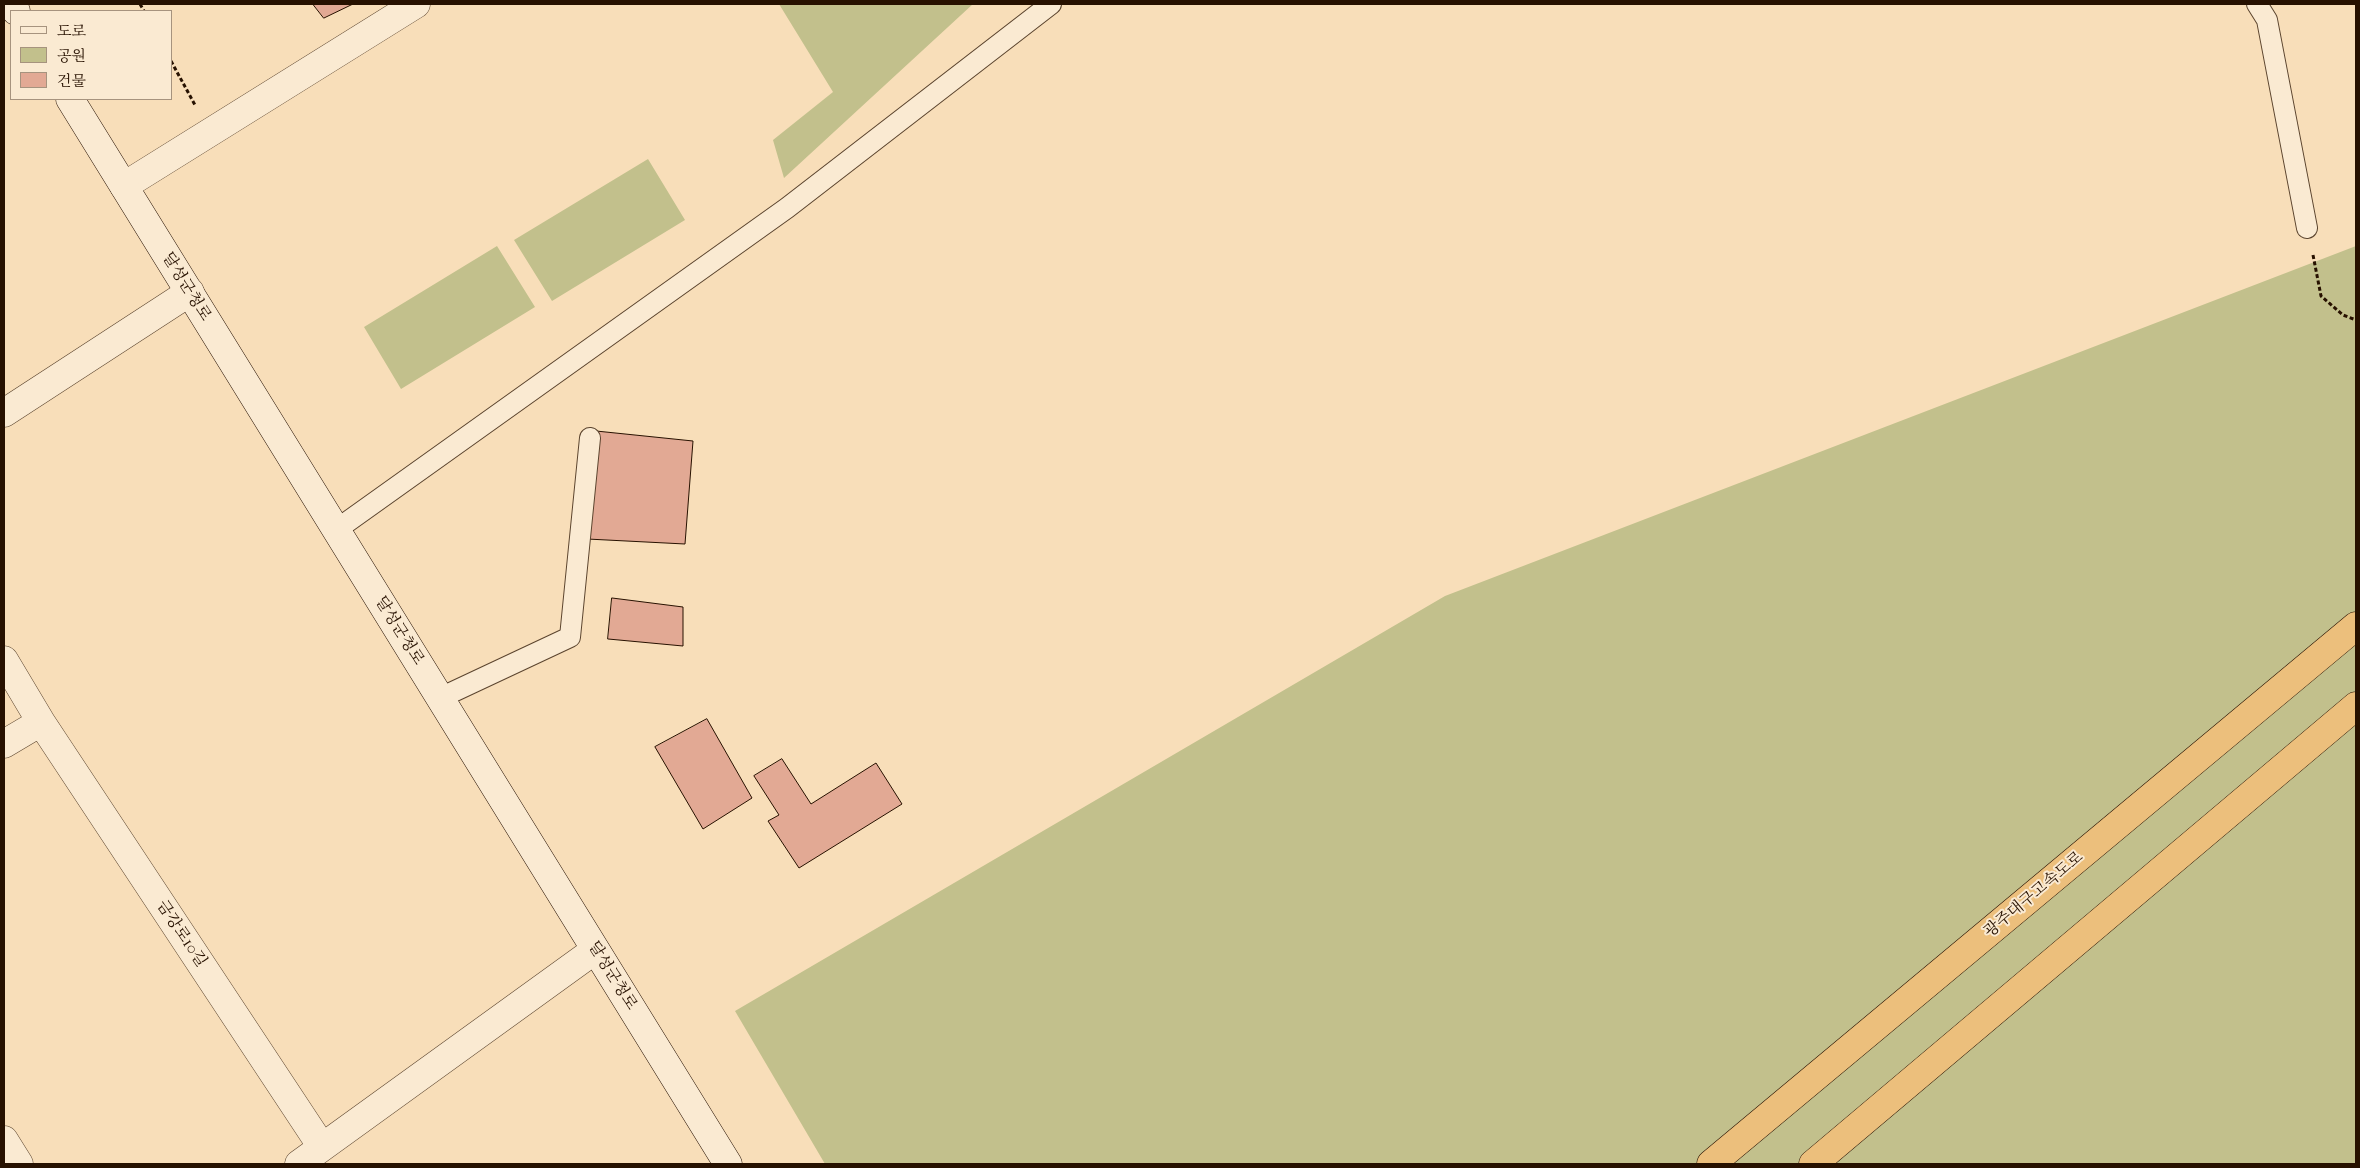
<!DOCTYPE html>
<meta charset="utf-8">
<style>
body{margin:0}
#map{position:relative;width:2360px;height:1168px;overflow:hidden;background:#f8deb9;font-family:"IM FELL French Canon","Noto Serif KR",serif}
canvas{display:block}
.frame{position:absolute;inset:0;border:5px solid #271100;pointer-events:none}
.legend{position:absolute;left:10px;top:10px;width:162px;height:90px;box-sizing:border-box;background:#faead2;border:1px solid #a6937e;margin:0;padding:6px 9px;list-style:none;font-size:15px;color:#271100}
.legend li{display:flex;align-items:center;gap:10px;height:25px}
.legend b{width:25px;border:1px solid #a6937e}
</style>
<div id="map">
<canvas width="2360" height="1168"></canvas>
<div class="frame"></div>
<ul class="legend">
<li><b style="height:6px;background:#faead2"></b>도로</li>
<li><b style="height:14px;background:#c2c08c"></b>공원</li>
<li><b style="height:14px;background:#e2a994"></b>건물</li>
</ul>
</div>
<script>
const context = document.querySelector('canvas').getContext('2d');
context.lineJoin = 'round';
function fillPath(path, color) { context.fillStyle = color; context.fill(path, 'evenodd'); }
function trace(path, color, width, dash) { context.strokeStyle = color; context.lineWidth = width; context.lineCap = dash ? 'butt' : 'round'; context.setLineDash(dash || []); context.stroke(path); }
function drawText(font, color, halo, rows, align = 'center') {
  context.font = font + ' "IM FELL French Canon","Noto Serif KR",serif'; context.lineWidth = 4; context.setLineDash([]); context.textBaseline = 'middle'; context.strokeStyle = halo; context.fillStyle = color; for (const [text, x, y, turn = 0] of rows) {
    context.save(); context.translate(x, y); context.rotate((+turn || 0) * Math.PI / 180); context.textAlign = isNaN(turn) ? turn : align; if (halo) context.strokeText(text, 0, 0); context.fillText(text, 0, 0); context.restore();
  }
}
fillPath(new Path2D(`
 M 779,4 L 973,4 L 784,178 L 773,140 L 833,92 Z
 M 648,159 L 685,220 L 552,301 L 514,240 Z
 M 497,246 L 535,307 L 401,389 L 364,327 Z
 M 2356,246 L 2356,1164 L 825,1164 L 735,1011 L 1445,596 Z`), '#c2c08c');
const building = new Path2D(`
 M 313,4 L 353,4 L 324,18 Z
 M 596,431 L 693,441 L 685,544 L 587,539 Z
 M 612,598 L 683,607 L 683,646 L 608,639 Z
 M 707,719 L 752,798 L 703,829 L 655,747 Z
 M 782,759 L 811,804 L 876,763 L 902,804 L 799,868 L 768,821 L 779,815 L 754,776 Z`);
fillPath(building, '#e2a994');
trace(building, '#271100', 1);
const lane = new Path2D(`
 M 2257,4 L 2267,20 L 2307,228
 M 336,530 L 787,208 L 1051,4
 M 440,698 L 570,637 L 590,438`);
const street = new Path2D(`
 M 124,186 L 416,4
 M 4,413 L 190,292
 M 4,660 L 41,722 L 322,1147
 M 4,744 L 41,722
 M 4,1140 L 19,1164
 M 299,1164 L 595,950`);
const secondary = new Path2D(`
 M 12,4 L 16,11
 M 70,99 L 728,1164`);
const highway = new Path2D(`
 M 1711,1164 L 2356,626
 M 1813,1164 L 2356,706`);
trace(lane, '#5b442e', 22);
trace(street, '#5b442e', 29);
trace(secondary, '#271100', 29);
trace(highway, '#271100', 29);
trace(new Path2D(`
 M 140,4 L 144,11
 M 171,61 L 195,105
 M 2313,255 L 2321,296 L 2343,315 L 2356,320`), '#271100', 3, [4, 2.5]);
trace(lane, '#faead2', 20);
trace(street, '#faead2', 28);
trace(secondary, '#faead2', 28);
trace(highway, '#ecbf7c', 28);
drawText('16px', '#271100', '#faead2', [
 ["달성군청로",186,287,58],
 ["달성군청로",399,631,58],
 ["광주대구고속도로",2034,895,-40],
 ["금강로10길",181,934,56],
 ["달성군청로",612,976,58]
]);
</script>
